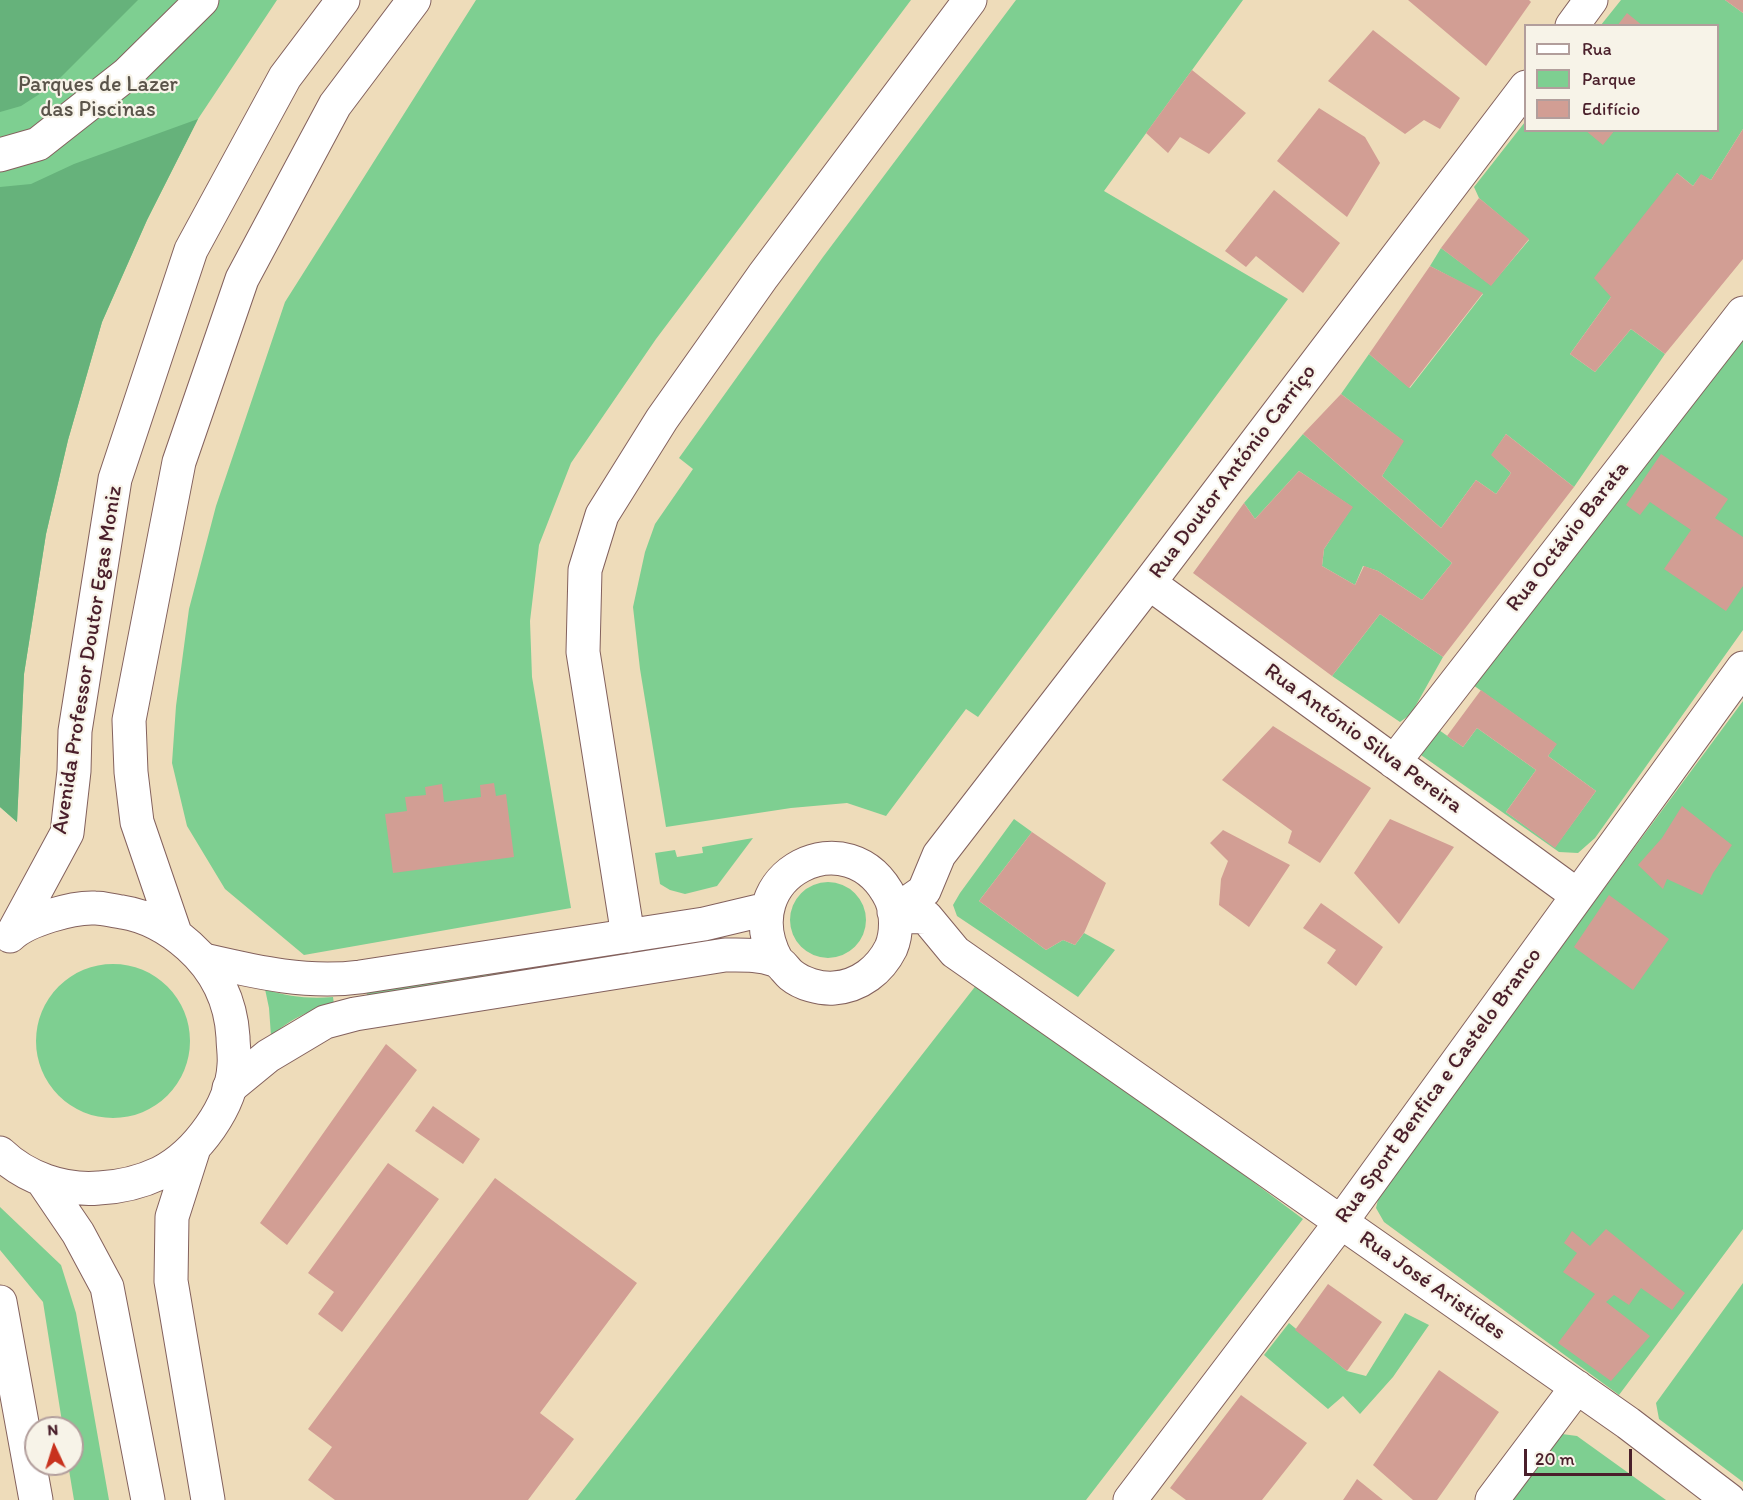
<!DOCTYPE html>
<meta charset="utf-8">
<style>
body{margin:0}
#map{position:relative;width:1743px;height:1500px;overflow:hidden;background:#eedcba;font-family:Itim,sans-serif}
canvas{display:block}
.legend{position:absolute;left:1524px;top:24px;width:195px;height:108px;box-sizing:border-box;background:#f7f3e8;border:2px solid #b29e9c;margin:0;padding:8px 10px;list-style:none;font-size:18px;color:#4a1f2b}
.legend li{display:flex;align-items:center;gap:12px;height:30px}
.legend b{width:30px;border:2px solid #b29e9c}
.north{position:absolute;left:24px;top:1416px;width:60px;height:60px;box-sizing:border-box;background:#f7f3e8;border:2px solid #b29e9c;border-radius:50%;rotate:356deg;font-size:16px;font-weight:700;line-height:24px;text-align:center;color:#4a1f2b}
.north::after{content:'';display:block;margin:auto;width:21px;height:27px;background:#c8321e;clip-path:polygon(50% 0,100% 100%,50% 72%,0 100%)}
.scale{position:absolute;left:1524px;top:1449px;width:108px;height:27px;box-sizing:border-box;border:3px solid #4a1f2b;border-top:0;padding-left:8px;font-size:18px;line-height:21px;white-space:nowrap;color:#4a1f2b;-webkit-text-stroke:4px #f7f3e8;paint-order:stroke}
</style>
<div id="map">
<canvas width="1743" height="1500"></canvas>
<ul class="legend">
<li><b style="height:8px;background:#fff"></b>Rua</li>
<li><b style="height:16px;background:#7ecf91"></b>Parque</li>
<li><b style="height:16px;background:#d29e94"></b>Edifício</li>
</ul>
<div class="north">N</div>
<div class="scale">20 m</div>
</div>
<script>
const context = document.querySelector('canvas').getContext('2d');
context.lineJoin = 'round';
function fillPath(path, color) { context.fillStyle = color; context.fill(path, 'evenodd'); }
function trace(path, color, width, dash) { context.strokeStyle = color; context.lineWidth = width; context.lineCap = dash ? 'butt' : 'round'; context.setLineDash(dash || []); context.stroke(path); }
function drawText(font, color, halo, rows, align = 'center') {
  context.font = font + ' Itim,sans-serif'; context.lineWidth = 4.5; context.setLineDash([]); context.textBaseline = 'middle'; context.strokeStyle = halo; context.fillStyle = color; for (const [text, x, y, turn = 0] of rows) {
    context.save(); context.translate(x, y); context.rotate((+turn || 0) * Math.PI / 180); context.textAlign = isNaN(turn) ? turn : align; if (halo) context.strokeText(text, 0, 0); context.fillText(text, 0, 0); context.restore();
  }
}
fillPath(new Path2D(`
 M 0,0 L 277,0 L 198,119 L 147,220 L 102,322 L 68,440 L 46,534 L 24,674 L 17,822 L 0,807 Z
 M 476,0 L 911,0 L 656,339 L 571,463 L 539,545 L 530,621 L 532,677 L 571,908 L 304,955 L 225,889 L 187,826 L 172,763 L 176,706 L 189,609 L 216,506 L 285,302 Z
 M 1016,0 L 1243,0 L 1104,191 L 1288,299 L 978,717 L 966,709 L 886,816 L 847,803 L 791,808 L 666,827 L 640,669 L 633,607 L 645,552 L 655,524 L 693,469 L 679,458 L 823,257 Z
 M 1621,0 L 1725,0 L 1743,13 L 1743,129 L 1711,180 L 1701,175 L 1693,186 L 1677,173 L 1611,297 L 1570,354 L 1595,372 L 1631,329 L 1665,354 L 1574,487 L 1506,434 L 1492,455 L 1511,473 L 1496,494 L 1476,480 L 1441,528 L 1382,476 L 1403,441 L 1341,394 L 1369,354 L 1410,388 L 1483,294 L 1430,266 L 1441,248 L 1491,285 L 1529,240 L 1479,198 L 1474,187 L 1525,122 L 1526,130 L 1718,130 L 1718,26 L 1601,25 Z
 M 1743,325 L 1743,630 L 1595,838 L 1578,853 L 1559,852 L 1421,755 L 1439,730 L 1463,747 L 1477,728 L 1536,770 L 1506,812 L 1555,847 L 1596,791 L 1548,756 L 1556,744 L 1473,685 Z
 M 1303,434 L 1452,563 L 1422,600 L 1378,571 L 1363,566 L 1355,585 L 1322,566 L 1324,549 L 1352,507 L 1299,471 L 1255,519 L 1244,503 Z
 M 1380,614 L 1443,657 L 1411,714 L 1400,722 L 1332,676 Z
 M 1743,701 L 1743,1229 L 1619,1395 L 1384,1222 L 1376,1208 L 1380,1191 Z
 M 1014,819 L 1032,832 L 979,901 L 1046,950 L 1063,940 L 1075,945 L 1084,933 L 1115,950 L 1078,997 L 957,916 L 953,905 L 960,893 Z
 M 753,838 L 717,886 L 685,894 L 670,890 L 660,884 L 655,853 L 675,850 L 677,857 L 703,853 L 702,847 Z
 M790 920a38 38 0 1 1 76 0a38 38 0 1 1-76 0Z
 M 686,939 L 687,946 L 368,998 L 366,991 Z
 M36 1041a77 77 0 1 1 154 0a77 77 0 1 1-154 0Z
 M 981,979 L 1303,1219 L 1086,1500 L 575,1500 Z
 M 265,989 C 289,997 309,999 333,997 L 334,1004 C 308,1011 292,1018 271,1036 L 269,1008 Z
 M 0,1207 L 61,1265 L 76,1313 L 109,1500 L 74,1500 L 68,1464 L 72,1464 L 72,1428 L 63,1428 L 43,1302 L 0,1250 Z
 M 1743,1283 L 1743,1482 L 1659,1419 L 1656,1403 Z
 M 1405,1313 L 1429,1325 L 1393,1377 L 1360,1414 L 1343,1396 L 1328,1409 L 1264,1355 L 1289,1323 L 1347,1371 L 1366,1376 Z
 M 1562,1434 L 1577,1436 L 1666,1500 L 1509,1500 Z`), '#7ecf91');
fillPath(new Path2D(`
 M 0,0 L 138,0 L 52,86 L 21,106 L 0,112 Z
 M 198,119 L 147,220 L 102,322 L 68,440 L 46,534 L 24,674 L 17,822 L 0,807 L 0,187 L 31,184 L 74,164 Z`), '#66b27b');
fillPath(new Path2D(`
 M 1408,0 L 1529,0 L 1531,2 L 1486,66 Z
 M 1725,0 L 1743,0 L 1743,13 Z
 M 1627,13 L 1643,26 L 1617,26 Z
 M 1373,30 L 1460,98 L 1440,129 L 1424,120 L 1405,134 L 1328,81 Z
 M 1192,70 L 1246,113 L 1209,154 L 1180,137 L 1168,153 L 1146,133 Z
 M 1319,108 L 1365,137 L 1380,163 L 1347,217 L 1277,161 Z
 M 1743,129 L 1743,259 L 1665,354 L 1631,329 L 1595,372 L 1570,354 L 1611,297 L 1594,278 L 1677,173 L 1693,186 L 1701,174 L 1711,180 Z
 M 1585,130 L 1615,130 L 1603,145 Z
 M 1274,190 L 1340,243 L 1303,293 L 1256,256 L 1246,267 L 1225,251 Z
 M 1479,198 L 1529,239 L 1491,286 L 1441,248 Z
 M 1430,266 L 1483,293 L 1409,388 L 1369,354 Z
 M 1341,394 L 1404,441 L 1382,476 L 1441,528 L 1476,480 L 1496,494 L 1511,473 L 1491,455 L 1506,434 L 1574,487 L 1443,657 L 1380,614 L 1332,676 L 1193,573 L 1244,503 L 1255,519 L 1299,471 L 1353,507 L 1324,549 L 1322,566 L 1355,585 L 1364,566 L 1378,571 L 1422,600 L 1452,563 L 1303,434 Z
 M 1661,454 L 1728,499 L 1715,518 L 1743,537 L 1743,586 L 1726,611 L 1664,569 L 1691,530 L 1650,502 L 1640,515 L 1626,505 Z
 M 1481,690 L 1557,744 L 1548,756 L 1596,791 L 1555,848 L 1506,812 L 1536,770 L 1477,728 L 1463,747 L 1447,736 Z
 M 1273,726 L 1371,788 L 1320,863 L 1288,843 L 1292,831 L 1222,780 Z
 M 494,783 L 496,796 L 506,794 L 514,857 L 393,873 L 385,814 L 407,811 L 405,797 L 426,795 L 425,787 L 442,784 L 444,802 L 481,797 L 480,785 Z
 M 1682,806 L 1732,845 L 1713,873 L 1702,895 L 1667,879 L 1663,889 L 1638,865 L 1662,838 Z
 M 1390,819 L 1454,847 L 1399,924 L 1354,873 Z
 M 1223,830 L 1290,865 L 1249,927 L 1219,905 L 1221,879 L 1228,861 L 1210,843 Z
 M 1032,832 L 1106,883 L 1084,933 L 1075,945 L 1063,940 L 1046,950 L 979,901 Z
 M 1609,895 L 1669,939 L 1633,990 L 1574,947 Z
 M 1321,903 L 1383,947 L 1356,986 L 1327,963 L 1336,950 L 1303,928 Z
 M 386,1044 L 417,1070 L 287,1245 L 260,1223 Z
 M 433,1106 L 480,1139 L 463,1164 L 415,1131 Z
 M 388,1163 L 439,1199 L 342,1332 L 318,1314 L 334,1292 L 308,1273 Z
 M 495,1178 L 637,1283 L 540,1413 L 574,1439 L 528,1500 L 335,1500 L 308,1480 L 332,1447 L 308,1429 Z
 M 1606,1229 L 1685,1293 L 1672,1310 L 1641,1288 L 1629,1305 L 1614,1295 L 1606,1302 L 1650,1336 L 1611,1381 L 1558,1343 L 1595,1294 L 1563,1272 L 1577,1253 L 1564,1243 L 1572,1231 L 1590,1246 Z
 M 1328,1284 L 1382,1322 L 1347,1371 L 1295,1330 Z
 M 1439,1370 L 1499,1412 L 1437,1500 L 1413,1500 L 1373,1465 Z
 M 1241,1395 L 1307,1443 L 1262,1500 L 1186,1500 L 1170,1488 Z
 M 1357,1479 L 1383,1500 L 1343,1500 Z`), '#d29e94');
const minor = new Path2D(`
 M 1572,26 L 1591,0
 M 0,155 L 38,144 L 127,74 L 202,0
 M 1149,583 L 1577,895
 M 1394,762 L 1743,313
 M 894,912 L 924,891 L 939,855 L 1149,583 L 1526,87
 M 895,916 L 926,917 L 955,952 L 1628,1423 L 1729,1500
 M 628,936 L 583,652 L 585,570 L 602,515 L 662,419 L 763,276 L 970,0
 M 204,960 C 256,972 306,984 360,977 L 704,924 L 767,909
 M 229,1088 L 268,1056 L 325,1022 L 355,1014 L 725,955 C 742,955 759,954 775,960 C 782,963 786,971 791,975 C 802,984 820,989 834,988 C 860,986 880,970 891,948 C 897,934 897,913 891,899 C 850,814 730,875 777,961
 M 0,1302 L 36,1500
 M 1130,1500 L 1341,1222 L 1743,668
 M 1492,1500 L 1577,1387`);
const major = new Path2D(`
 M 13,933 L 67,833 L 74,771 L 75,731 L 115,479 L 191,250 L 285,77 L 343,0
 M 175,933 L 137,822 L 131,772 L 129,720 L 179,462 L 242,279 L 335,105 L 414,0
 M 194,1148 L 172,1217 L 171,1281 L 208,1500
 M 0,1153 C 26,1178 64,1191 99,1188 C 120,1187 141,1182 160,1173 C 197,1154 232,1106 234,1065 C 235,1056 233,1046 233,1037 C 231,1002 216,970 189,946 C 170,929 147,916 122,912 C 113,911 104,908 95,908 C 73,907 26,920 10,936
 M 42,1180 L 78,1233 L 107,1287 L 148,1500`);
trace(minor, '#83615d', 35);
trace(major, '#83615d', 35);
trace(minor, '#fff', 33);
trace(major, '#fff', 33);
drawText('22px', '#5a544a', '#f7f3e8', [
 ["Parques de Lazer",98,85],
 ["das Piscinas",98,110]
]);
drawText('22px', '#4a1f2b', '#f7f3e8', [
 ["Rua Doutor António Carriço",1233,472,-53],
 ["Rua Octávio Barata",1568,537,-52],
 ["Avenida Professor Doutor Egas Moniz",88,660,-81],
 ["Rua António Silva Pereira",1363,739,36],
 ["Rua Sport Benfica e Castelo Branco",1439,1086,-54],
 ["Rua José Aristides",1432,1286,35]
]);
</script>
